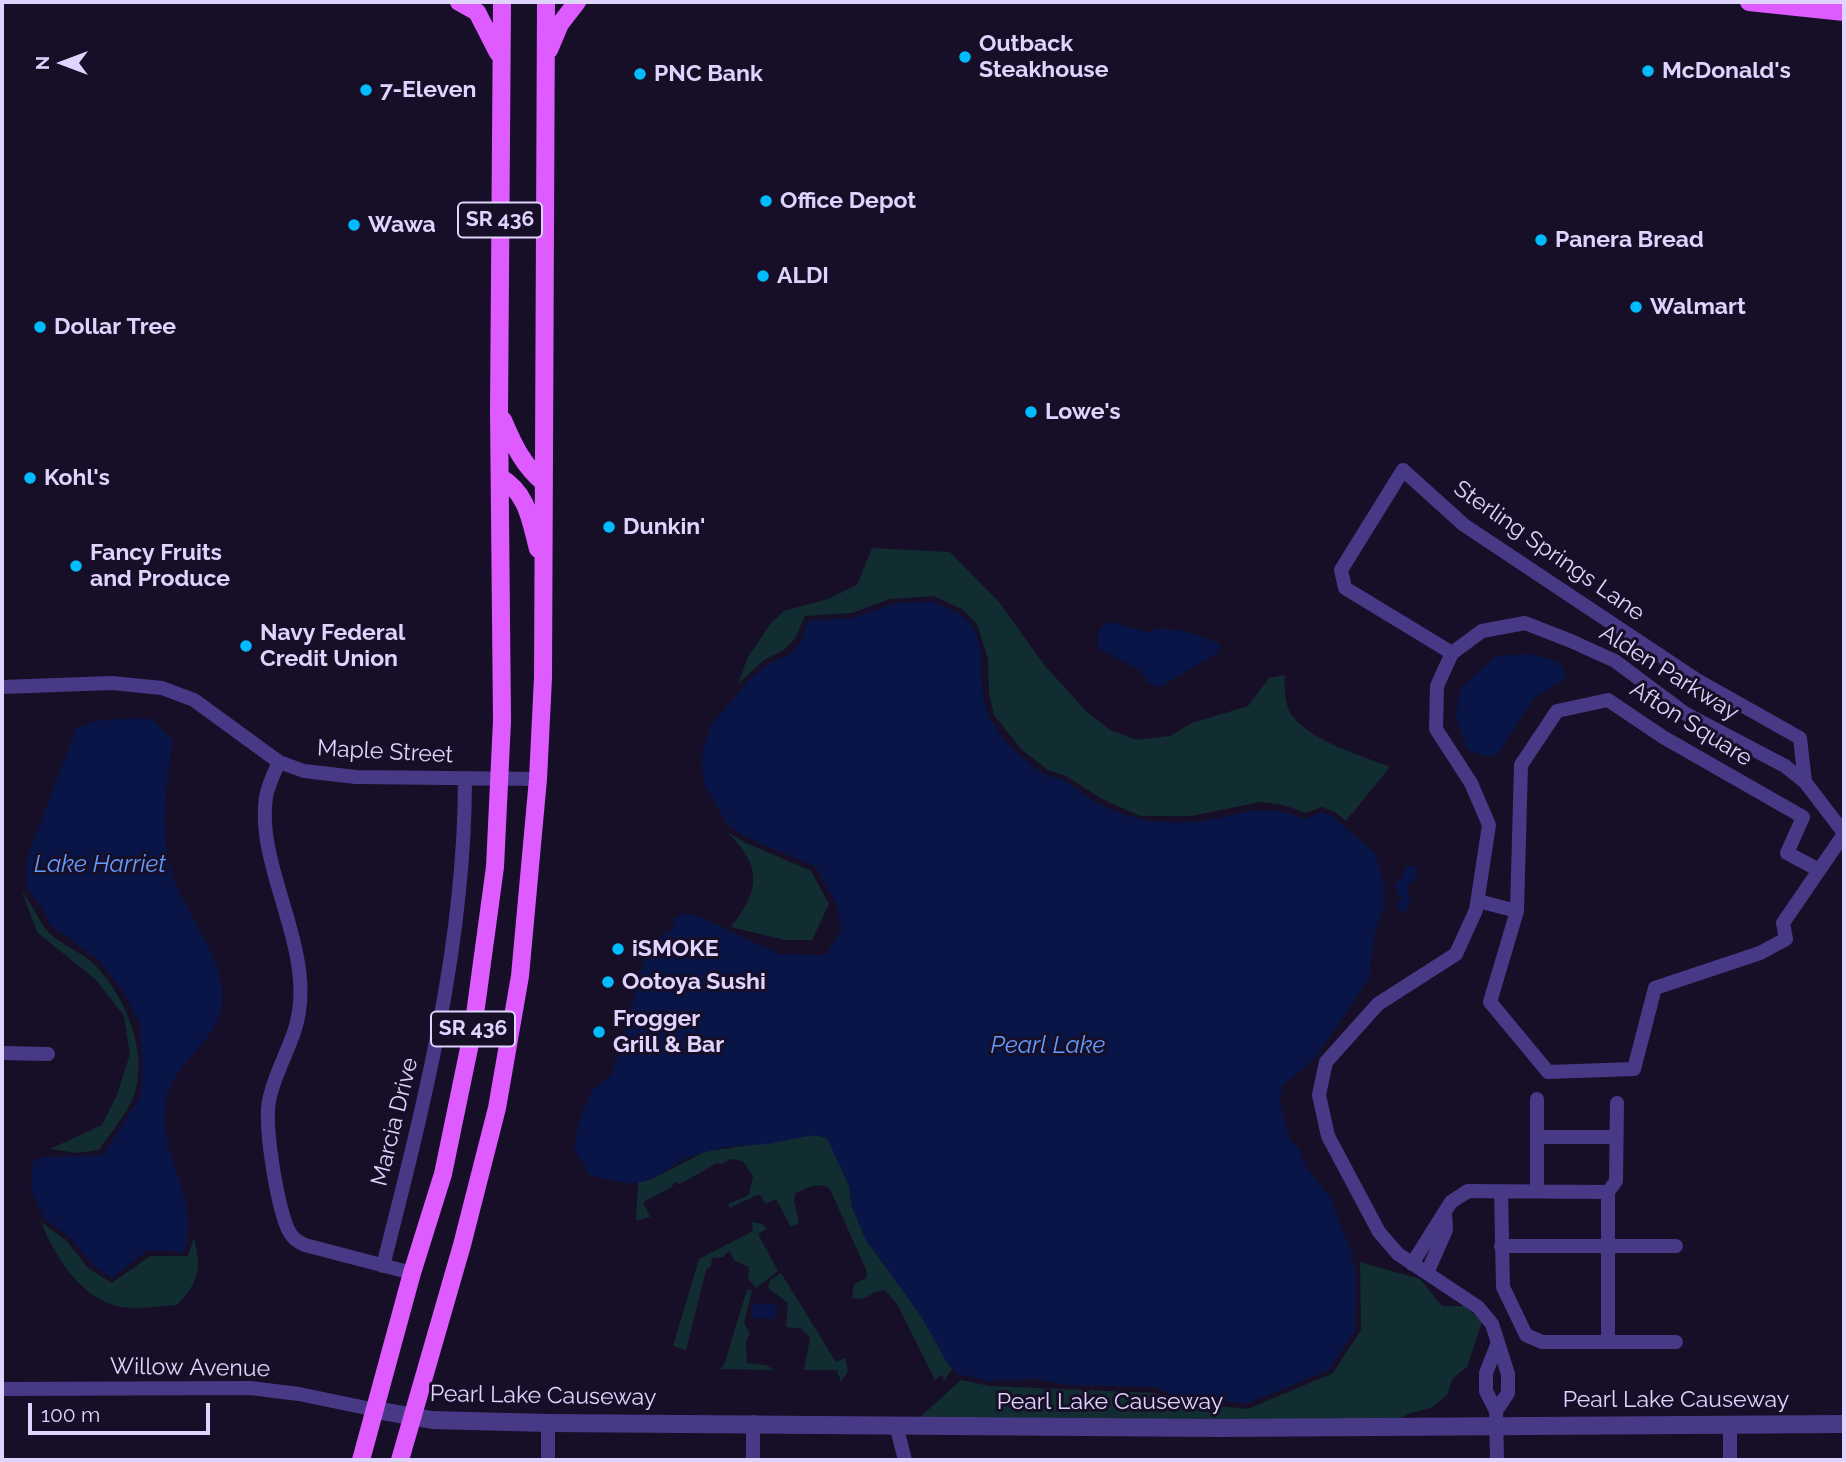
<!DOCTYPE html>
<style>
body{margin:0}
#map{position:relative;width:1846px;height:1462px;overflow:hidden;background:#170f27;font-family:Raleway,sans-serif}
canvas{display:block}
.frame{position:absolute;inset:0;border:4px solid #e0d4ff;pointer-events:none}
.north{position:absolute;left:28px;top:28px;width:70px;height:70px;-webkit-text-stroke:5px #170f27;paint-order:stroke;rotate:270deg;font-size:19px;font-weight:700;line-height:28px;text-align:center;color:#e0d4ff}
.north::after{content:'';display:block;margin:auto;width:24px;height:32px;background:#e0d4ff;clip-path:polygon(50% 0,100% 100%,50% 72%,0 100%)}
.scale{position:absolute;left:28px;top:1403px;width:182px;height:32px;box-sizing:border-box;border:4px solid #e0d4ff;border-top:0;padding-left:9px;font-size:21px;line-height:24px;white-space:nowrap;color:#e0d4ff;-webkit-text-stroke:5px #170f27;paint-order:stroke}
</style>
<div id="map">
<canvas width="1846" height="1462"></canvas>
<div class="frame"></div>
<div class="north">N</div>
<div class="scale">100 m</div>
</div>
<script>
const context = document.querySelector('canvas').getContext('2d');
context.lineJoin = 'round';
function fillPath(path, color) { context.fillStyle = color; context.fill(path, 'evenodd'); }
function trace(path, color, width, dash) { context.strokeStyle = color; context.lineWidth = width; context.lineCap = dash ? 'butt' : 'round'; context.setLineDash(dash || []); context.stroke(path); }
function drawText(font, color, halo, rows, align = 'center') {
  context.font = font + ' Raleway,sans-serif'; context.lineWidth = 6; context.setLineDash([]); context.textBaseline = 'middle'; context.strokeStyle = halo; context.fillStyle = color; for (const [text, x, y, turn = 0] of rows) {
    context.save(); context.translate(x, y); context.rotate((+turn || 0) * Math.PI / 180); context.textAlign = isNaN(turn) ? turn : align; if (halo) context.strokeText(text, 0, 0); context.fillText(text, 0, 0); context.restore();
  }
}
fillPath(new Path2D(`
 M 872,548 L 950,552 L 999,602 L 1045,666 L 1086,711 L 1110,730 L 1137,740 L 1170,736 L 1192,723 L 1248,706 L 1269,678 L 1285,675 C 1284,686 1285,708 1293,717 C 1314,742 1360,755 1390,767 L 1346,821 L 1335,812 L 1322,807 L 1305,813 L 1284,805 L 1260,802 L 1191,816 L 1140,816 L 1102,799 L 1066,776 L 1048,770 L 1021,749 L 994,715 L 989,693 L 988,659 L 977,624 L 962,609 L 933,596 L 890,599 L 852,613 L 805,616 L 795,638 L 784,650 L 764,660 L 738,684 L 748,657 L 771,623 L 784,611 L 828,599 L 857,585 Z
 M 727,832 L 744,842 L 811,871 L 829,904 L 812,940 L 785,940 L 731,927 C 760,890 763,867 727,832 Z
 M 22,892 C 32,904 37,917 45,928 C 58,945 82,951 97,967 C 125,997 149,1053 134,1095 C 127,1114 110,1133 99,1150 L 77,1153 L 50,1149 L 102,1125 L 117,1095 L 130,1054 L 124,1016 L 96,980 L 37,932 Z
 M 813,1135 L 827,1138 L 831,1144 L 849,1186 L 852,1207 L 866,1240 L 921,1315 L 952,1369 L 944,1381 L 942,1375 L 935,1380 L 897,1304 L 885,1290 C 873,1289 865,1304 852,1297 L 854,1284 L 866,1278 L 867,1272 L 830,1189 C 818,1181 808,1188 796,1193 L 794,1200 L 799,1223 L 791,1227 L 776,1199 L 766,1204 L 759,1194 L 730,1208 L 728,1204 L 749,1195 L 753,1176 L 743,1161 L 730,1159 L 722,1164 L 717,1163 L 680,1184 L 674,1182 L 672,1187 L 643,1202 L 650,1217 L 636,1221 L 638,1182 L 650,1180 L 704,1152 Z
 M 41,1222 L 66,1240 L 88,1268 L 112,1283 L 150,1256 L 188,1256 L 194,1238 C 202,1269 199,1282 177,1305 C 159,1306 139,1310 121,1307 C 82,1300 55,1257 41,1222 Z
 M 752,1222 L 762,1224 L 767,1229 L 758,1234 L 778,1271 L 756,1288 L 748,1279 L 749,1267 L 735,1261 L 729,1251 L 723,1257 L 712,1258 L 711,1266 L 706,1270 L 686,1350 L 673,1346 L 699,1259 L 753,1231 Z
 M 1360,1262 L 1420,1279 L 1442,1306 L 1465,1306 L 1482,1322 L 1467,1367 L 1453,1378 L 1447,1395 L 1431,1408 L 1407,1414 L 1398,1420 L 918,1419 L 961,1380 L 989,1386 L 1155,1393 L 1175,1402 L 1248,1409 L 1333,1373 L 1361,1330 Z
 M 781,1273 L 836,1362 L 845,1358 L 848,1371 L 841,1382 L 837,1370 L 804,1370 L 810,1338 L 802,1329 L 786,1327 L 788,1303 L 768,1288 L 770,1280 Z
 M 747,1290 L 752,1290 L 744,1323 L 750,1335 L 746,1341 L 747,1363 L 766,1365 L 774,1370 L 720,1369 L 724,1365 Z`), '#112d31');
fillPath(new Path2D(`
 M 932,601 C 945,608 963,613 972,626 C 985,646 980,673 983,694 C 987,728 1015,754 1042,773 C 1048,777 1056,777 1062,780 C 1075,786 1085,797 1098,804 C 1129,819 1156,824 1190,822 C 1237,819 1257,799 1305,819 L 1322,812 L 1331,815 L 1375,853 L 1383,880 L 1384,907 L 1375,931 L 1369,977 L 1362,989 L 1315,1058 L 1282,1086 L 1280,1103 L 1289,1139 L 1299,1148 L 1307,1168 L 1330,1197 L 1351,1251 L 1356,1272 L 1355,1330 L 1329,1370 L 1246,1404 L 1202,1397 L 1176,1397 L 1156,1387 L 1069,1385 L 1034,1379 L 990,1381 L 958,1374 L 946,1361 L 921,1316 L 866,1240 L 852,1207 L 849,1186 L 827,1138 L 813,1135 L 767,1144 L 723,1147 L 688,1157 L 650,1180 L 630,1184 L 589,1175 L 574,1148 L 578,1125 L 592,1090 L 612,1074 L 647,950 L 651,943 L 672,929 L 675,918 L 682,914 L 697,916 L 779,954 L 826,955 L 841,929 L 837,906 L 816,867 L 746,837 L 727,824 L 705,786 L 702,767 L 703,747 L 712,724 L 750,679 L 768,664 L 791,654 L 801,641 L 808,621 L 853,618 L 892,604 Z
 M 1110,622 L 1150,633 L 1157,628 L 1185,631 L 1221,644 L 1217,653 L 1160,687 L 1149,684 L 1139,670 L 1098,648 C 1095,637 1098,626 1110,622 Z
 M 1528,654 C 1544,658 1566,658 1566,678 L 1534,698 L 1497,755 L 1485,756 L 1471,752 L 1464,744 L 1456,715 L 1460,689 L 1496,656 Z
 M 129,718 L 152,719 L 173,741 C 165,795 156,852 184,902 C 199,929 217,956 222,988 C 229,1037 177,1055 167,1098 C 154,1153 202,1195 184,1252 L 148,1250 L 112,1278 L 93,1265 L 70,1237 L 44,1218 L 31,1191 L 33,1160 C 58,1153 78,1159 103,1155 L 140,1097 L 143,1075 L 140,1024 L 123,992 L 100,961 L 50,925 L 43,909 L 27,889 L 27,858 L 76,729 L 96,721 Z
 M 1406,866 L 1415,866 L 1418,871 L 1417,877 L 1407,886 L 1410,900 L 1406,911 L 1402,912 L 1396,904 L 1401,898 L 1394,885 L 1403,877 Z
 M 753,1303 L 776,1305 L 775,1319 L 752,1318 Z`), '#091546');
trace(new Path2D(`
 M 1452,653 L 1345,588 L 1341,570 L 1403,470 L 1464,525 L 1697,680 L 1800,738 L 1805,782
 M 2,687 L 112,683 L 162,688 L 194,700 L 279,762 L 304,771 L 356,777 L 538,779
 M 279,762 C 274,773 268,785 266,797 C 256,864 310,941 299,1011 C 295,1042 275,1069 269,1101 C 264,1127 277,1202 287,1227 C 291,1237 296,1241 305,1245 L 412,1273
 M 1819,870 L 1787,853 L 1803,817 L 1663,737 L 1608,700 L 1557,711 L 1521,765 L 1517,911 L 1490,1002 L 1548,1072 L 1634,1069 L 1655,988 L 1760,953 L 1786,939 L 1783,923 L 1844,834
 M 1478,901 L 1517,911
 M 2,1053 L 48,1054
 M 1537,1137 L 1616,1137
 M 1501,1191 L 1503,1287 L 1526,1335 L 1542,1342 L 1676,1342
 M 1537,1191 L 1537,1099
 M 1501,1246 L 1676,1246
 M 1412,1264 L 1451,1202 L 1468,1191 L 1608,1192
 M 383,1266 C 424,1105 465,945 465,778
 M 1427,1273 L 1446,1230 L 1445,1213
 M 1608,1342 L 1608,1192 L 1616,1181 L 1617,1103
 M 1497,1345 L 1486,1373 L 1486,1391 L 1496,1411 L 1497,1460
 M 2,1389 L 250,1388 L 299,1394 L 376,1410
 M 1496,1411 L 1508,1393 L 1508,1374 L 1492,1324 L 1478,1307 L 1398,1254 L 1379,1232 L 1328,1136 L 1319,1095 L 1326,1062 L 1378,1004 L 1456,954 L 1476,910 L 1489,825 L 1471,783 L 1436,729 L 1437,686 L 1452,653 L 1482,631 L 1525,623 L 1571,641 L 1615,661 L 1686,714 L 1785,766 L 1805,782 L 1844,833
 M 548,1423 L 548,1460
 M 896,1425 L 905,1460
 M 1730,1426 L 1730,1460
 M 753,1460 L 753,1422`), '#483987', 14);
trace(new Path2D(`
 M 376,1410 L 432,1420 L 548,1423 L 1218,1428 L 1844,1424`), '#483987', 18);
trace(new Path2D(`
 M 459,2 L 477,12 L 498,53
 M 1749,2 L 1844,12
 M 549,50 L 560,24 L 577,2
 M 503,420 C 514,446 523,465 544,483
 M 500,477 C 528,494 530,519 538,549
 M 361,1460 L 412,1273 L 443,1174 L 473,1029 L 495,867 L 502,721 L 499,411 L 502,2
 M 400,1460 L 462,1245 L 497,1108 L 520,976 L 538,779 L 543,678 L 546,2`), '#dd5bff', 18);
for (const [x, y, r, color] of [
 [965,57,7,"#00bcff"],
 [1648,71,7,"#00bcff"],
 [640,74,7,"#00bcff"],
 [366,90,7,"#00bcff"],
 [766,201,7,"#00bcff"],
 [354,225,7,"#00bcff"],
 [1541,240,7,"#00bcff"],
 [763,276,7,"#00bcff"],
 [1636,307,7,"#00bcff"],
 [40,327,7,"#00bcff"],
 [1031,412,7,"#00bcff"],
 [30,478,7,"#00bcff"],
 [609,527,7,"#00bcff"],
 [76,566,7,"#00bcff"],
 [246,646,7,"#00bcff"],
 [618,949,7,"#00bcff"],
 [608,982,7,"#00bcff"],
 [599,1032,7,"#00bcff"]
]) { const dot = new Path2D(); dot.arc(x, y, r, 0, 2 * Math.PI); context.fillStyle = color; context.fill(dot); trace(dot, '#170f27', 2.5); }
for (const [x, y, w] of [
 [500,220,84],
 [473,1029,84]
]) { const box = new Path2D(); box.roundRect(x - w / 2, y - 17.5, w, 35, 5); context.fillStyle = '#170f27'; context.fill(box); trace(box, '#e0d4ff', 2); }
drawText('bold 21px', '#e0d4ff', null, [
 ["SR 436",500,220],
 ["SR 436",473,1029]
]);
drawText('bold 23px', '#e0d4ff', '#170f27', [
 ["Outback",979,44],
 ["Steakhouse",979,70],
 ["McDonald's",1662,71],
 ["PNC Bank",654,74],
 ["7-Eleven",380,90],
 ["Office Depot",780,201],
 ["Wawa",368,225],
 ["Panera Bread",1555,240],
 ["ALDI",777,276],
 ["Walmart",1650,307],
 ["Dollar Tree",54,327],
 ["Lowe's",1045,412],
 ["Kohl's",44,478],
 ["Dunkin'",623,527],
 ["Fancy Fruits",90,553],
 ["and Produce",90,579],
 ["Navy Federal",260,633],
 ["Credit Union",260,659],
 ["iSMOKE",632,949],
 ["Ootoya Sushi",622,982],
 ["Frogger",613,1019],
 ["Grill & Bar",613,1045]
], 'left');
drawText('23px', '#e0d4ff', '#170f27', [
 ["Sterling Springs Lane",1549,551,35],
 ["Alden Parkway",1669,673,32],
 ["Afton Square",1691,724,32],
 ["Maple Street",385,752,3],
 ["Marcia Drive",395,1122,-76],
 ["Willow Avenue",190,1368,1],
 ["Pearl Lake Causeway",543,1396,1],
 ["Pearl Lake Causeway",1676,1400],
 ["Pearl Lake Causeway",1110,1402]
]);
drawText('italic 24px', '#629dff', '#170f27', [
 ["Lake Harriet",100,865],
 ["Pearl Lake",1048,1046]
]);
</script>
